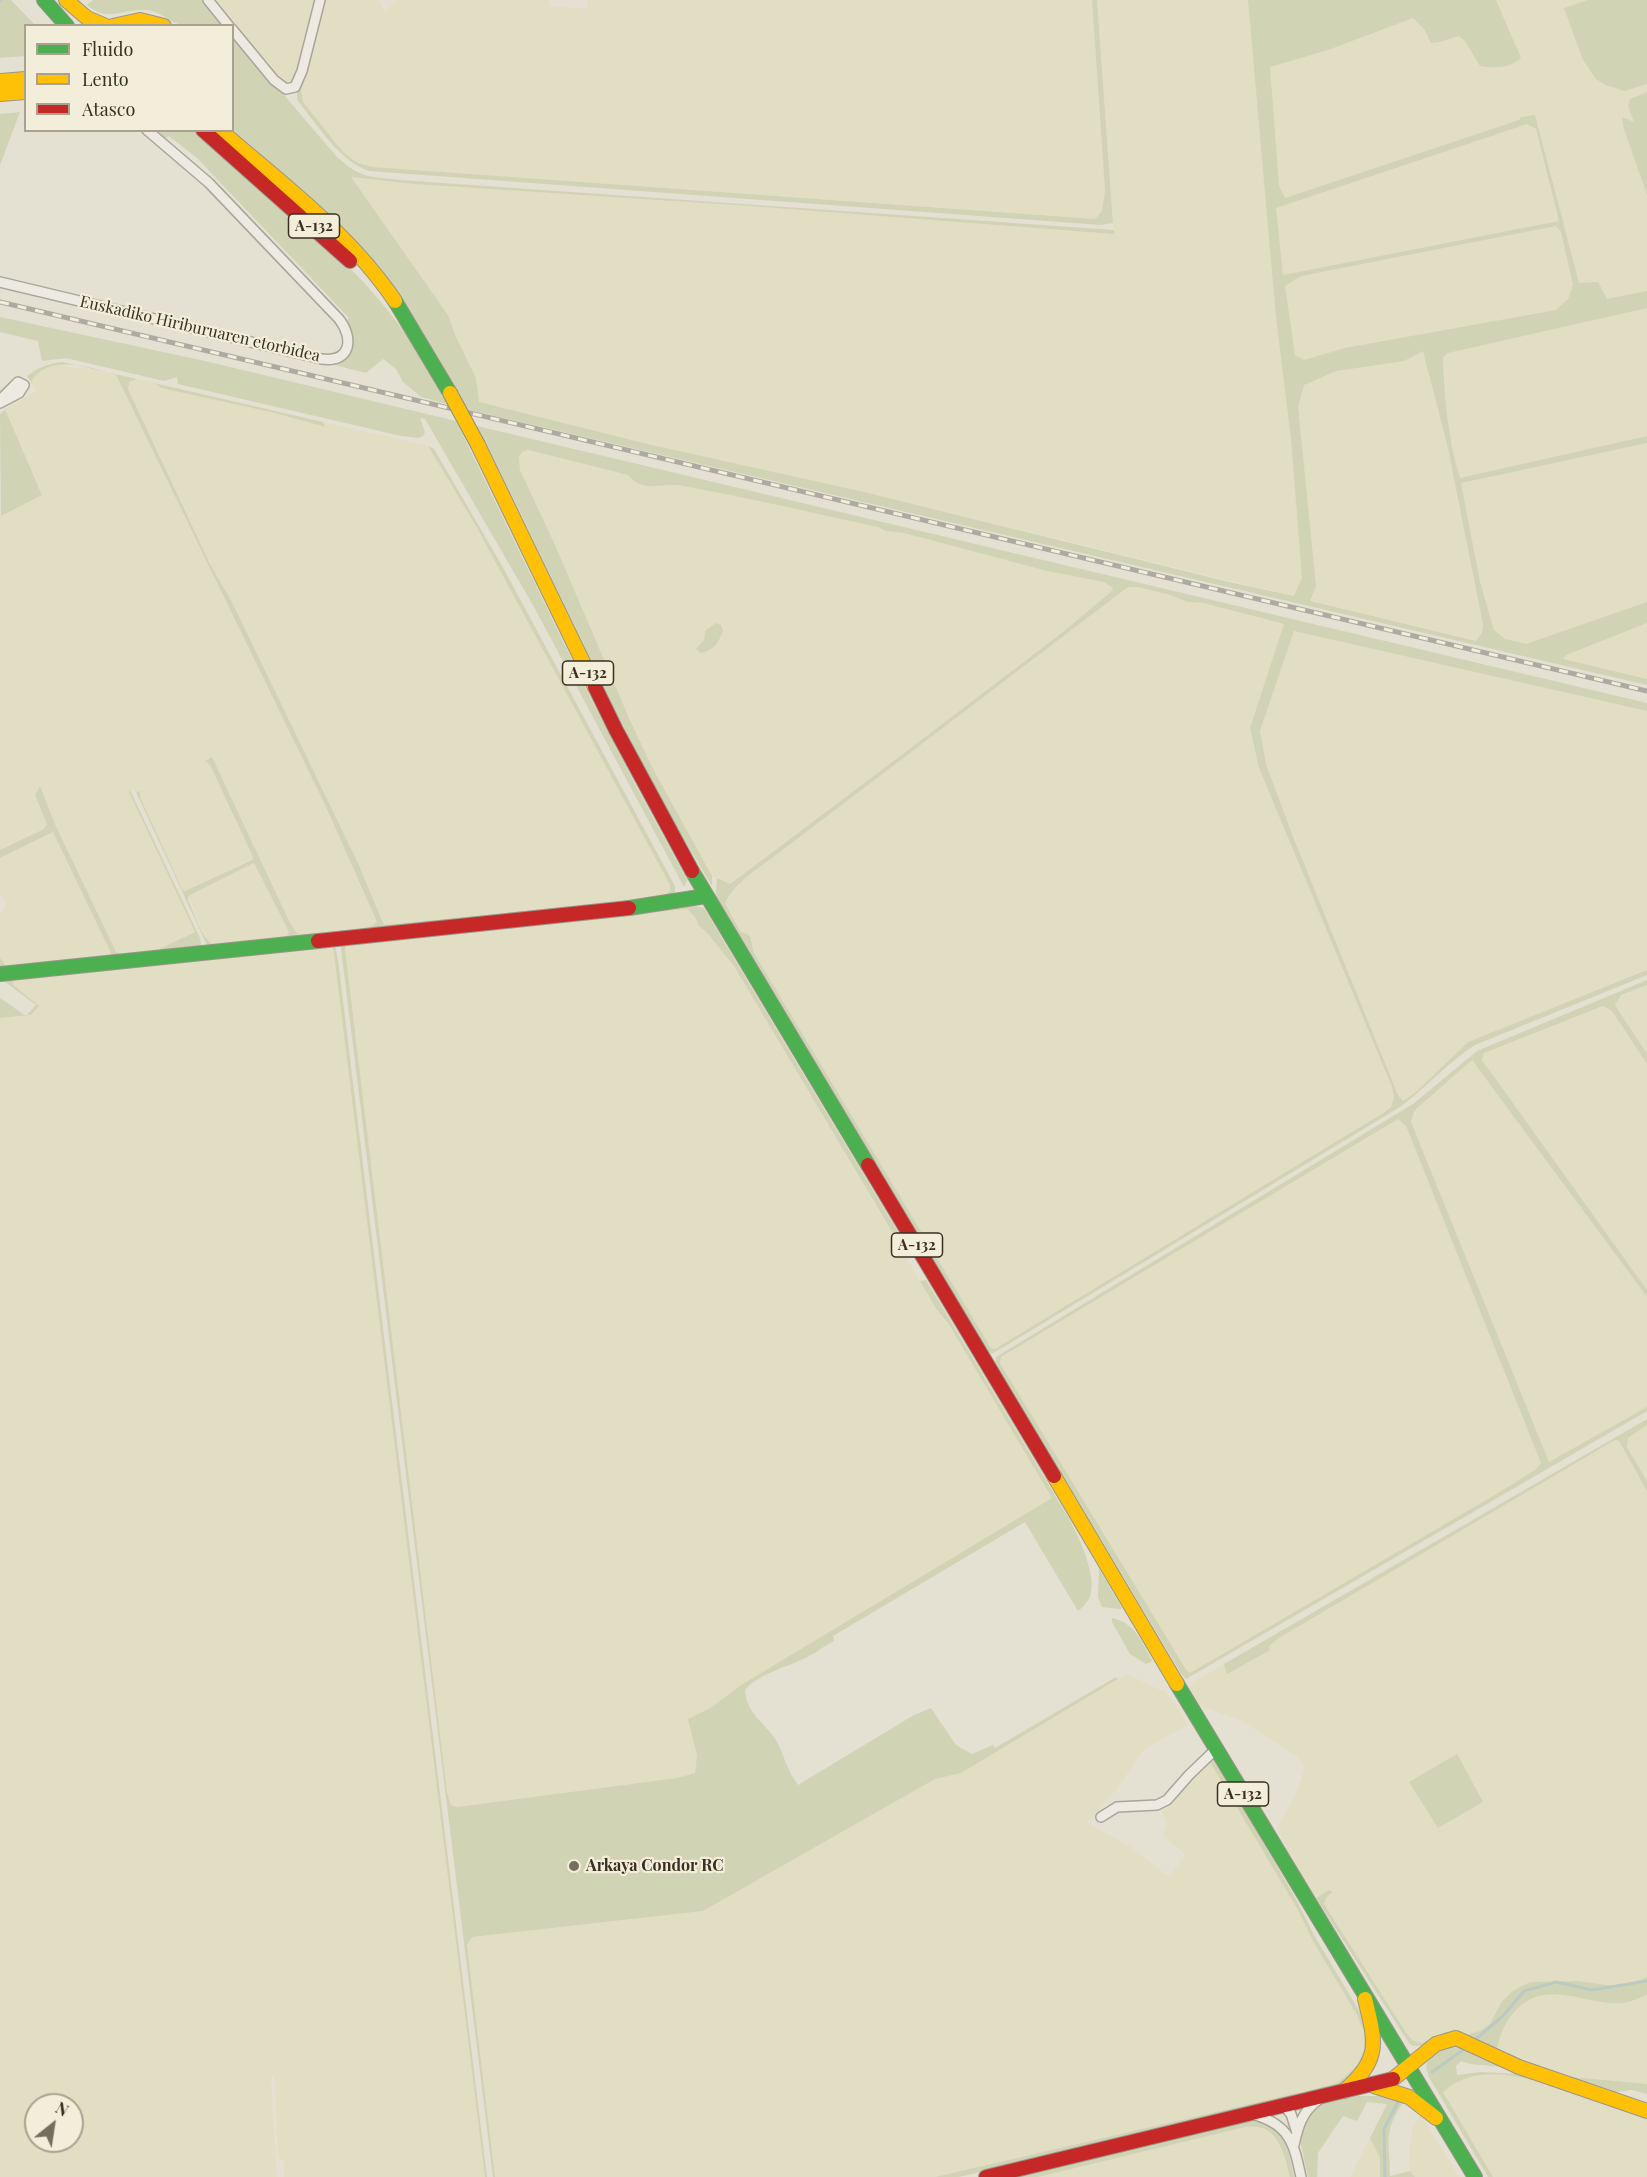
<!DOCTYPE html>
<style>
body{margin:0}
#map{position:relative;width:1647px;height:2177px;overflow:hidden;background:#e4e0d2;font-family:"Playfair Display",serif}
canvas{display:block}
.legend{position:absolute;left:24px;top:24px;width:210px;height:108px;box-sizing:border-box;background:#f3eed9;border:2px solid #a9a290;margin:0;padding:8px 10px;list-style:none;font-size:18px;color:#392f22}
.legend li{display:flex;align-items:center;gap:12px;height:30px}
.legend b{width:30px;border:2px solid #a9a290}
.north{position:absolute;left:24px;top:2093px;width:60px;height:60px;box-sizing:border-box;background:#f3eed9;border:2px solid #a9a290;border-radius:50%;rotate:30deg;font-size:16px;font-weight:700;line-height:24px;text-align:center;color:#392f22}
.north::after{content:'';display:block;margin:auto;width:21px;height:27px;background:#756d60;clip-path:polygon(50% 0,100% 100%,50% 72%,0 100%)}
</style>
<div id="map">
<canvas width="1647" height="2177"></canvas>
<ul class="legend">
<li><b style="height:8px;background:#4caf50"></b>Fluido</li>
<li><b style="height:8px;background:#ffc107"></b>Lento</li>
<li><b style="height:8px;background:#c62828"></b>Atasco</li>
</ul>
<div class="north">N</div>
</div>
<script>
const context = document.querySelector('canvas').getContext('2d');
context.lineJoin = 'round';
function fillPath(path, color) { context.fillStyle = color; context.fill(path, 'evenodd'); }
function trace(path, color, width, dash) { context.strokeStyle = color; context.lineWidth = width; context.lineCap = dash ? 'butt' : 'round'; context.setLineDash(dash || []); context.stroke(path); }
function drawText(font, color, halo, rows, align = 'center') {
  context.font = font + ' "Playfair Display",serif'; context.lineWidth = 4.5; context.setLineDash([]); context.textBaseline = 'middle'; context.strokeStyle = halo; context.fillStyle = color; for (const [text, x, y, turn = 0] of rows) {
    context.save(); context.translate(x, y); context.rotate((+turn || 0) * Math.PI / 180); context.textAlign = isNaN(turn) ? turn : align; if (halo) context.strokeText(text, 0, 0); context.fillText(text, 0, 0); context.restore();
  }
}
fillPath(new Path2D(`
 M 213,0 L 316,0 L 301,62 L 294,78 L 289,83 L 282,83 Z
 M 325,0 L 379,0 L 385,12 L 397,0 L 550,0 L 550,6 L 587,9 L 588,0 L 1092,0 L 1105,191 L 1102,211 L 1095,219 L 373,167 L 358,163 L 344,153 L 303,102 L 301,90 Z
 M 1097,0 L 1647,0 L 1647,679 L 1317,604 L 1294,596 L 864,492 L 652,445 L 478,402 L 476,378 L 456,337 L 448,315 L 350,177 L 414,184 L 749,206 L 1114,234 Z
 M 57,365 L 102,371 L 116,375 L 326,807 L 377,922 L 369,928 L 298,935 L 290,923 L 211,758 L 205,761 L 210,765 L 253,856 L 252,859 L 185,891 L 183,891 L 140,797 L 140,791 L 136,792 L 133,789 L 129,792 L 195,932 L 157,950 L 121,954 L 116,952 L 55,824 L 40,787 L 35,795 L 47,824 L 44,829 L 0,850 L 0,512 L 1,516 L 42,494 L 5,409 L 37,391 L 31,382 L 35,376 L 44,368 Z
 M 137,379 L 154,383 L 161,388 L 275,413 L 324,427 L 323,422 L 428,446 L 477,528 L 670,885 L 670,891 L 665,895 L 646,899 L 384,925 L 358,863 L 232,602 L 210,564 L 128,389 L 128,382 Z
 M 528,450 L 628,475 L 634,482 L 642,486 L 679,485 L 757,500 L 878,527 L 886,531 L 904,533 L 1047,571 L 1104,582 L 1112,586 L 1113,590 L 1059,635 L 920,741 L 729,884 L 712,876 L 652,767 L 629,718 L 555,545 L 520,470 L 519,456 L 522,452 Z
 M 1128,587 L 1138,587 L 1170,595 L 1188,602 L 1203,603 L 1285,625 L 1250,728 L 1259,768 L 1392,1087 L 1394,1098 L 1391,1107 L 1277,1179 L 995,1349 L 991,1348 L 754,953 L 750,936 L 740,931 L 725,903 L 741,882 L 780,852 Z
 M 1294,631 L 1647,711 L 1647,970 L 1468,1042 L 1416,1092 L 1403,1101 L 1398,1095 L 1292,834 L 1266,764 L 1260,731 Z
 M 53,832 L 58,838 L 111,953 L 109,955 L 6,966 L 0,958 L 0,916 L 6,902 L 0,895 L 0,858 Z
 M 254,863 L 289,932 L 287,936 L 214,945 L 209,942 L 202,929 L 188,896 Z
 M 687,909 L 695,917 L 699,926 L 708,934 L 734,966 L 937,1310 L 948,1323 L 1053,1498 L 741,1685 L 712,1707 L 688,1719 L 697,1755 L 695,1773 L 677,1778 L 457,1807 L 451,1805 L 447,1792 L 345,949 L 346,945 L 387,941 L 418,936 Z
 M 326,945 L 333,946 L 485,2177 L 284,2177 L 284,2163 L 278,2157 L 274,2077 L 271,2077 L 277,2177 L 0,2177 L 0,1018 L 31,1015 L 38,1006 L 12,984 L 16,978 ZM 36,2105 L 72,2105 L 72,2141 L 36,2141 Z
 M 1647,985 L 1647,1054 L 1615,1005 L 1621,995 Z
 M 1604,1006 L 1612,1011 L 1647,1064 L 1647,1291 L 1482,1060 L 1484,1053 Z
 M 1472,1059 L 1647,1297 L 1647,1407 L 1549,1463 L 1411,1122 L 1414,1111 Z
 M 1398,1118 L 1406,1126 L 1541,1463 L 1535,1470 L 1493,1496 L 1190,1673 L 1187,1671 L 1000,1363 L 1001,1357 Z
 M 1647,1425 L 1647,1481 L 1627,1446 L 1628,1438 Z
 M 1615,1440 L 1619,1441 L 1647,1491 L 1647,1977 L 1621,1987 L 1579,1981 L 1502,2001 L 1490,2024 L 1480,2031 L 1469,2034 L 1447,2032 L 1421,2043 L 1412,2040 L 1405,2031 L 1323,1904 L 1326,1898 L 1333,1893 L 1329,1890 L 1316,1898 L 1286,1849 L 1287,1847 L 1278,1832 L 1279,1824 L 1295,1797 L 1305,1767 L 1297,1756 L 1240,1720 L 1201,1706 L 1191,1692 L 1190,1687 L 1193,1682 L 1224,1664 L 1228,1673 L 1268,1652 L 1269,1646 L 1279,1638 Z
 M 1127,1674 L 1160,1690 L 1164,1689 L 1188,1724 L 1143,1750 L 1116,1790 L 1087,1823 L 1132,1848 L 1169,1877 L 1186,1855 L 1163,1835 L 1167,1823 L 1162,1813 L 1186,1784 L 1210,1762 L 1246,1820 L 1298,1910 L 1314,1943 L 1357,2015 L 1364,2031 L 1364,2049 L 1358,2064 L 1348,2074 L 1337,2083 L 1306,2091 L 935,2177 L 495,2177 L 467,1945 L 472,1937 L 703,1911 L 935,1779 L 961,1773 Z
 M 1549,1993 L 1622,2003 L 1647,1995 L 1647,2084 L 1572,2077 L 1536,2066 L 1497,2048 L 1499,2034 L 1514,2013 L 1528,1999 Z
 M 1491,2074 L 1521,2076 L 1647,2115 L 1647,2177 L 1493,2177 L 1442,2091 L 1464,2078 Z
 M 1420,2113 L 1459,2177 L 1415,2177 L 1410,2171 L 1409,2150 L 1412,2130 Z
 M 1257,2126 L 1270,2133 L 1281,2145 L 1290,2177 L 1038,2177 L 1229,2131 Z
 M 1370,2138 L 1380,2158 L 1380,2177 L 1350,2177 Z`), '#e2dec4');
fillPath(new Path2D(`
 M 0,0 L 11,0 L 35,25 L 26,26 L 25,56 L 0,58 Z
 M 93,0 L 204,0 L 225,25 C 212,25 195,28 183,25 C 169,23 161,10 144,10 C 120,9 108,23 87,5 Z
 M 322,0 L 325,0 L 301,89 L 303,102 L 344,153 L 358,163 L 373,167 L 1095,219 L 1102,211 L 1105,191 L 1092,0 L 1097,0 L 1113,223 L 1101,225 L 369,171 C 338,160 318,125 297,100 L 297,89 Z
 M 1248,0 L 1496,0 L 1521,58 C 1509,69 1496,68 1480,66 L 1465,41 L 1459,36 L 1440,42 L 1431,43 L 1424,29 L 1413,18 L 1328,50 L 1270,67 L 1279,186 L 1285,198 L 1519,120 L 1521,117 L 1535,115 L 1579,283 L 1598,282 L 1607,299 L 1647,291 L 1647,308 L 1448,353 L 1443,357 C 1444,397 1448,440 1460,478 L 1647,436 L 1647,443 L 1461,483 L 1480,582 L 1494,630 L 1505,639 L 1526,644 L 1647,602 L 1647,623 L 1566,655 L 1563,659 L 1647,679 L 1647,685 L 474,411 L 421,397 L 403,382 L 396,369 L 383,359 L 366,373 L 331,364 C 353,356 360,342 346,322 L 349,318 L 197,158 L 169,136 L 164,140 L 152,131 L 196,131 C 286,208 390,286 442,395 L 462,398 L 421,329 L 230,131 L 232,130 L 233,35 L 336,156 C 361,179 368,176 400,180 L 1114,230 L 1114,234 L 749,206 L 414,184 L 351,177 L 448,315 L 456,337 L 476,378 L 479,402 L 652,445 L 864,492 L 1229,582 L 1294,596 L 1302,578 L 1291,439 L 1276,317 ZM 1527,124 L 1536,129 L 1559,221 L 1283,275 L 1276,208 ZM 1556,226 L 1561,232 L 1573,285 L 1568,299 L 1556,310 L 1345,348 L 1304,360 L 1295,355 L 1285,286 L 1301,276 ZM 1423,351 L 1448,448 L 1483,624 L 1482,633 L 1476,641 L 1310,601 L 1316,586 L 1298,407 L 1304,385 L 1336,371 L 1404,361 Z
 M 1588,0 L 1647,0 L 1647,84 L 1624,91 L 1606,85 L 1596,79 L 1583,60 L 1564,8 Z
 M 1647,92 L 1647,195 L 1624,129 L 1622,117 L 1634,122 L 1628,106 L 1630,99 Z
 M 20,112 L 0,165 L 0,114 Z
 M 0,317 L 205,361 L 456,421 L 593,703 L 638,790 L 687,880 L 684,887 L 534,607 L 425,419 L 420,418 L 425,432 L 423,436 L 419,438 L 401,436 L 178,384 L 177,377 L 164,381 L 66,358 L 42,361 L 38,341 L 0,332 Z
 M 62,362 L 137,379 L 129,382 L 128,389 L 210,564 L 232,602 L 358,863 L 384,925 L 646,899 L 665,895 L 670,891 L 670,885 L 477,528 L 428,446 L 434,449 L 501,564 L 675,886 L 675,893 L 673,897 L 210,948 L 206,943 L 136,792 L 140,791 L 140,797 L 183,891 L 185,891 L 252,860 L 253,857 L 210,765 L 205,761 L 212,757 L 290,923 L 298,935 L 369,928 L 377,922 L 326,807 L 116,375 C 91,367 47,353 31,382 L 27,376 C 38,367 48,364 62,362 ZM 254,863 L 289,932 L 287,936 L 214,945 C 201,938 195,914 188,900 L 188,896 Z
 M 154,383 L 323,422 L 325,427 L 275,413 L 161,388 Z
 M 5,409 L 42,495 L 1,516 L 0,414 Z
 M 477,426 L 1647,703 L 1647,711 L 1294,631 L 1260,731 L 1266,764 L 1292,834 L 1398,1095 L 1403,1101 L 1416,1092 L 1468,1042 L 1647,970 L 1647,975 L 1475,1045 C 1448,1062 1426,1088 1400,1107 L 992,1354 L 988,1351 L 719,901 L 716,894 L 717,878 L 730,884 L 920,741 L 1059,635 L 1113,590 L 1112,587 L 1104,582 L 1047,571 L 904,533 L 886,531 L 878,527 C 813,513 749,498 684,486 C 663,482 642,494 628,475 L 528,450 L 522,452 L 519,456 L 520,470 L 555,545 L 629,718 L 652,767 L 712,876 L 712,886 C 695,857 677,828 661,799 C 596,677 540,549 477,426 ZM 1128,587 L 1138,587 L 1170,595 L 1188,602 L 1203,603 L 1284,624 L 1250,728 L 1259,768 L 1392,1087 L 1394,1098 L 1391,1107 L 1383,1113 L 995,1349 L 991,1348 L 754,953 L 750,936 L 740,931 L 725,903 C 736,881 761,867 780,852 Z
 M 716,623 L 721,625 L 723,631 C 718,644 714,650 700,653 L 696,649 L 704,640 L 705,631 Z
 M 40,786 L 55,824 L 116,952 L 121,954 L 157,950 L 195,932 L 129,792 L 130,790 L 200,938 L 201,944 L 199,949 L 0,969 L 0,958 L 6,966 L 109,955 L 111,953 L 53,832 L 0,858 L 0,850 L 44,829 L 47,824 L 35,795 Z
 M 690,905 L 704,908 L 908,1249 L 904,1252 L 734,966 L 708,934 L 699,926 L 695,917 L 687,909 L 418,936 L 387,941 L 346,945 L 345,949 L 447,1792 L 451,1805 L 457,1807 L 677,1778 L 695,1773 L 697,1755 L 688,1719 L 712,1707 L 741,1685 L 1052,1498 L 948,1323 L 937,1310 L 920,1281 L 926,1280 L 1071,1522 C 1080,1541 1097,1575 1090,1596 C 1088,1602 1083,1607 1078,1611 L 1025,1522 L 833,1636 L 834,1641 C 825,1645 818,1652 809,1656 C 789,1667 761,1672 745,1690 C 746,1714 766,1723 777,1742 C 784,1756 788,1772 798,1785 L 914,1715 L 931,1708 L 956,1745 L 972,1754 L 993,1745 L 995,1748 L 1116,1677 L 1118,1679 L 961,1773 L 935,1779 L 703,1911 L 472,1937 L 467,1945 L 495,2177 L 493,2177 L 341,949 L 343,943 Z
 M 332,943 L 335,946 L 338,960 L 487,2177 L 485,2177 L 333,946 L 326,945 L 16,978 L 12,984 L 39,1006 L 31,1015 L 0,1018 L 0,998 L 26,1016 L 36,1005 L 0,978 Z
 M 1647,980 L 1647,985 L 1621,995 L 1615,1005 L 1647,1054 L 1647,1064 L 1612,1011 L 1603,1006 L 1484,1053 L 1482,1060 L 1647,1290 L 1647,1297 L 1472,1060 L 1414,1111 L 1411,1122 L 1549,1462 L 1647,1407 L 1647,1411 L 1186,1679 L 1182,1675 L 995,1362 L 996,1357 L 1413,1104 L 1477,1051 ZM 1398,1119 L 1406,1126 L 1541,1463 L 1535,1470 L 1493,1496 L 1190,1673 L 1187,1671 L 1000,1363 L 1001,1357 Z
 M 1647,1419 L 1647,1425 L 1628,1438 L 1627,1447 L 1647,1481 L 1647,1491 L 1619,1441 L 1615,1440 L 1279,1638 L 1269,1646 L 1269,1651 L 1227,1674 L 1224,1664 Z
 M 1099,1569 L 1122,1608 L 1120,1609 L 1102,1607 L 1098,1597 Z
 M 1112,1618 C 1135,1623 1141,1641 1152,1660 L 1151,1662 L 1146,1664 L 1130,1654 L 1112,1622 Z
 M 1457,1754 L 1483,1802 L 1438,1828 L 1409,1782 Z
 M 1213,1760 L 1251,1821 L 1298,1903 L 1314,1935 L 1367,2024 L 1368,2053 L 1358,2073 L 1338,2088 L 959,2177 L 935,2177 L 1306,2091 L 1337,2083 L 1348,2074 L 1358,2064 L 1364,2049 L 1364,2032 L 1357,2015 L 1314,1943 L 1298,1910 L 1210,1762 Z
 M 1329,1890 L 1333,1892 L 1326,1898 L 1324,1904 L 1405,2031 L 1412,2040 L 1421,2043 L 1447,2032 L 1469,2034 L 1480,2031 L 1490,2024 L 1502,2001 L 1514,1990 L 1530,1982 L 1579,1981 L 1621,1987 L 1647,1977 L 1647,1995 C 1639,1998 1629,2003 1620,2003 C 1585,2005 1548,1979 1518,2008 C 1507,2019 1500,2033 1497,2048 L 1536,2066 L 1572,2077 L 1647,2084 L 1647,2094 L 1632,2090 L 1608,2093 L 1556,2077 L 1480,2044 L 1413,2046 L 1409,2043 L 1316,1898 Z
 M 1450,2042 L 1503,2067 L 1470,2064 L 1461,2061 L 1456,2066 L 1457,2075 L 1480,2072 L 1522,2074 L 1628,2108 C 1608,2102 1587,2096 1566,2089 C 1526,2078 1478,2061 1443,2092 L 1493,2177 L 1488,2177 L 1429,2077 L 1426,2067 L 1428,2058 Z
 M 1357,2096 L 1391,2096 L 1404,2101 C 1382,2133 1390,2141 1390,2176 L 1410,2171 L 1415,2177 L 1380,2177 L 1380,2158 L 1370,2138 L 1387,2104 L 1367,2102 L 1357,2121 L 1343,2116 L 1318,2153 L 1317,2177 L 1308,2177 L 1299,2135 L 1309,2113 L 1319,2105 Z
 M 1250,2121 C 1286,2121 1288,2149 1294,2177 L 1290,2177 C 1285,2158 1281,2132 1258,2127 C 1250,2125 1237,2129 1229,2131 L 1038,2177 L 1013,2177 Z`), '#d1d3b5');
trace(new Path2D(`
 M 0,1 L 1,0
 M 1477,2038 L 1503,2016 L 1524,1991 L 1556,1982 L 1592,1990 L 1647,1981
 M 1432,2072 L 1466,2048
 M 1385,2177 L 1384,2129 L 1398,2102`), '#bbcac2', 3);
const street = new Path2D(`
 M 208,0 L 229,26
 M 232,29 L 274,80 L 286,89 L 295,87 L 302,71 L 320,0
 M 0,282 L 322,359 C 351,363 354,338 339,319 L 209,183 L 147,130
 M 0,400 L 18,382 L 24,385 L 19,393 L 0,403
 M 1101,1817 L 1117,1807 L 1157,1805 L 1167,1800 L 1189,1775 L 1216,1749
 M 1285,2107 L 1291,2114 L 1297,2133
 M 1255,2115 C 1290,2125 1294,2144 1301,2177
 M 1294,2145 C 1298,2127 1302,2112 1317,2101`);
const fast = new Path2D(`
 M 44,0 L 67,26
 M 395,301 L 450,393
 M 692,871 L 868,1165
 M 629,908 L 706,896
 M 0,974 L 318,941
 M 1177,1684 L 1475,2177`);
const slow = new Path2D(`
 M 66,0 L 87,18 L 106,26
 M 113,26 L 140,20 L 164,26
 M 0,81 L 26,79
 M 0,94 L 26,92
 M 220,130 C 281,183 349,233 395,301
 M 478,445 L 595,687
 M 1054,1476 L 1177,1684
 M 1393,2079 L 1436,2044 L 1456,2038 L 1519,2067 L 1647,2111
 M 1374,2086 L 1409,2097 L 1436,2118
 M 1344,2091 C 1381,2059 1376,2043 1365,1999`);
const jam = new Path2D(`
 M 203,130 L 350,261
 M 595,687 L 616,730 L 692,871
 M 318,941 L 629,908
 M 868,1165 L 1054,1476
 M 986,2177 L 1393,2079`);
trace(street, '#aaa59a', 12);
trace(fast, '#99958a', 16);
trace(slow, '#99958a', 16);
trace(jam, '#99958a', 16);
trace(street, '#edeae2', 9);
trace(fast, '#4caf50', 14);
trace(slow, '#ffc107', 14);
trace(jam, '#c62828', 14);
const rail = new Path2D(`
 M 0,302 L 1647,691`);
trace(rail, '#adaaa2', 5);
trace(rail, '#f3eed9', 3, [9]);
const slowBridge = new Path2D(`
 M 450,393 L 478,445`);
trace(slowBridge, '#8f8b81', 16, []);
trace(slowBridge, '#ffc107', 14);
for (const [x, y, r, color] of [
 [574,1866,6,"#756d60"]
]) { const dot = new Path2D(); dot.arc(x, y, r, 0, 2 * Math.PI); context.fillStyle = color; context.fill(dot); trace(dot, '#f3eed9', 2); }
for (const [x, y, w] of [
 [314,226,51],
 [588,673,51],
 [917,1245,51],
 [1243,1794,51]
]) { const box = new Path2D(); box.roundRect(x - w / 2, y - 12, w, 24, 4.5); context.fillStyle = '#f3eed9'; context.fill(box); trace(box, '#392f22', 1.5); }
drawText('bold 15px', '#392f22', null, [
 ["A-132",314,226],
 ["A-132",588,673],
 ["A-132",917,1245],
 ["A-132",1243,1794]
]);
drawText('16px', '#392f22', '#f3eed9', [
 ["Euskadiko Hiriburuaren etorbidea",200,329,13]
]);
drawText('bold 16px', '#392f22', '#f3eed9', [
 ["Arkaya Condor RC",586,1866]
], 'left');
</script>
